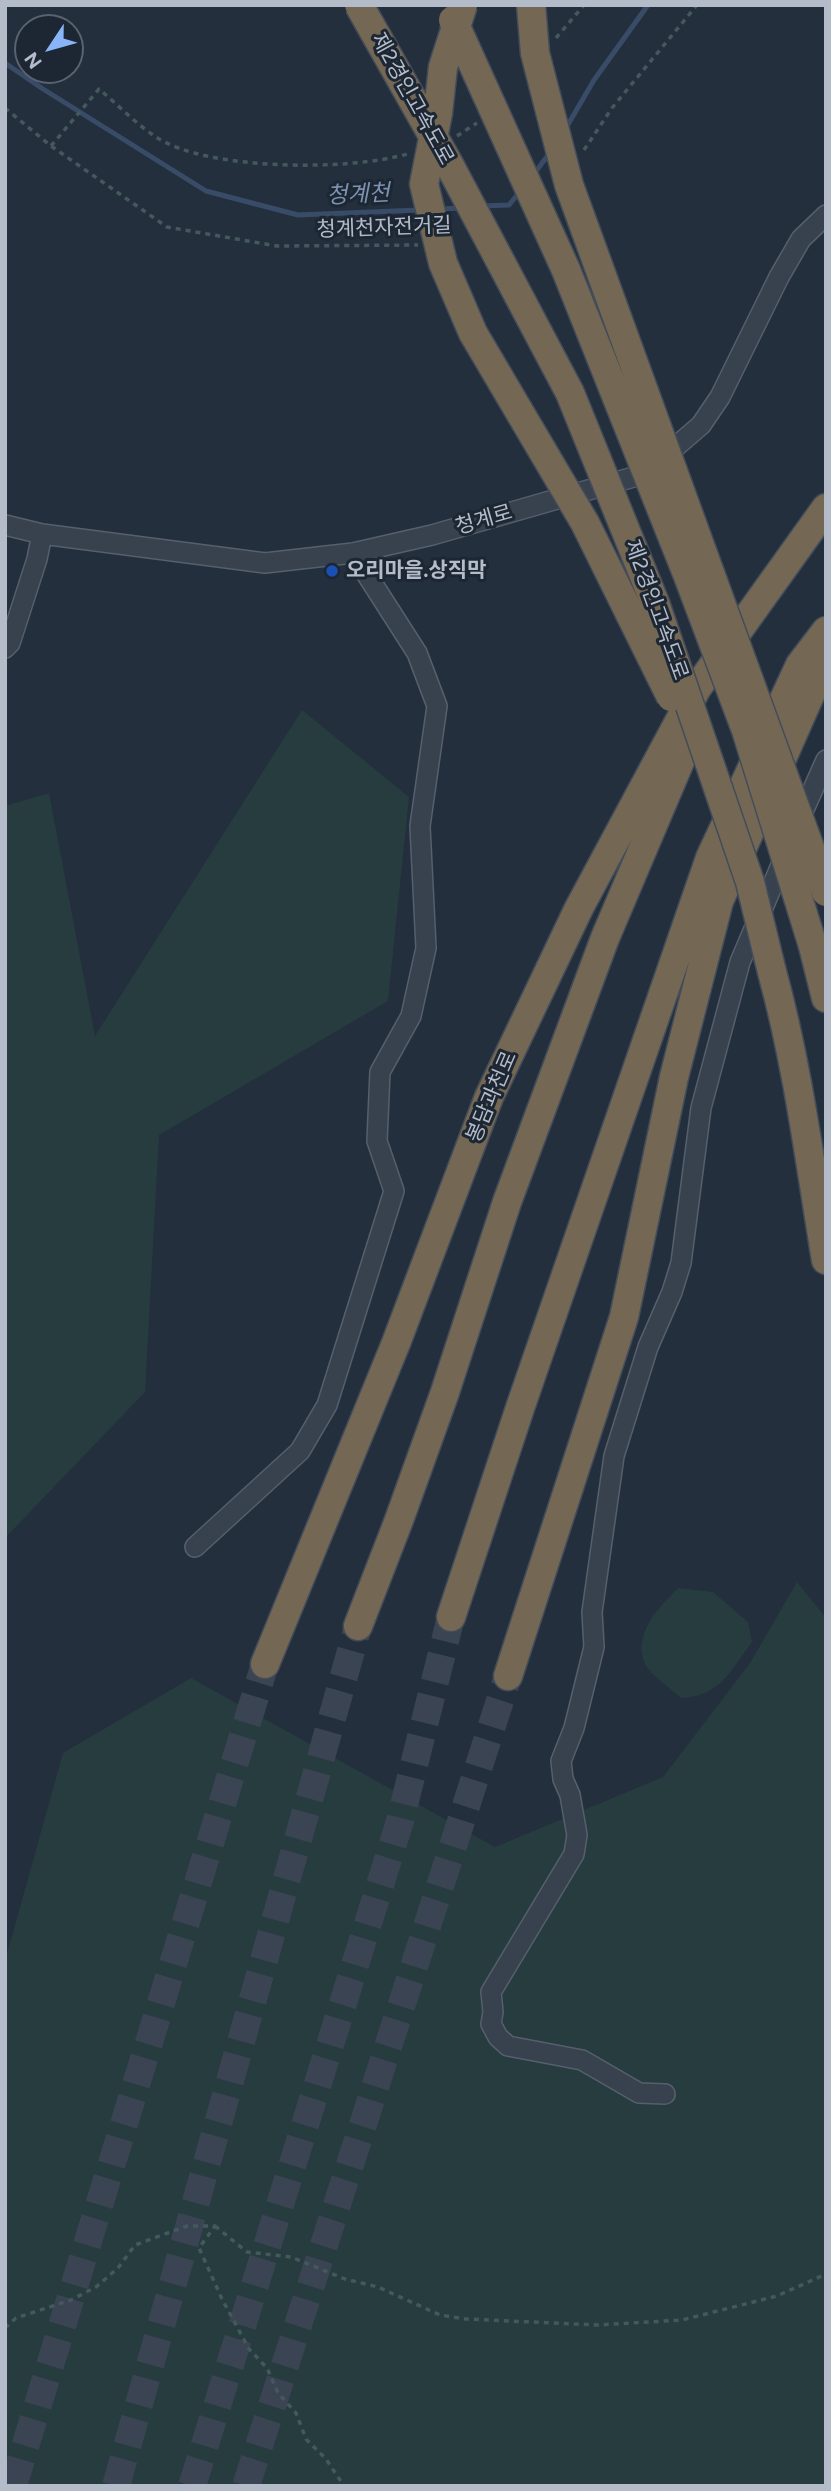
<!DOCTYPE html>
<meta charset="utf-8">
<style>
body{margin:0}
#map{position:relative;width:831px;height:2491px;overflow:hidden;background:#242f3e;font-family:Figtree,sans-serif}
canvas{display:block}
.frame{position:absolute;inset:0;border:7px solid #b4bcc9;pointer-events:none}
.north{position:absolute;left:14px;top:14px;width:70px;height:70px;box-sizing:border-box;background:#1d2633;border:2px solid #59626f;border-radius:50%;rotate:234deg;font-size:19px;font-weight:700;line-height:28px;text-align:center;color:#b4bcc9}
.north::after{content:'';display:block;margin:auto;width:24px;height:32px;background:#8ab4f8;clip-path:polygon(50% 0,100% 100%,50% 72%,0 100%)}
</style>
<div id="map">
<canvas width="831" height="2491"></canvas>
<div class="frame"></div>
<div class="north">N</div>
</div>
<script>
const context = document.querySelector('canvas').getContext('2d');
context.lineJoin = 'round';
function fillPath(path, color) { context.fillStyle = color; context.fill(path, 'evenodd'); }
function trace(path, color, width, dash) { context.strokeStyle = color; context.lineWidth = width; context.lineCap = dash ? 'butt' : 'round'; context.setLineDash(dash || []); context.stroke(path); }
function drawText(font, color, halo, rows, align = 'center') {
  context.font = font + ' Figtree,"Noto Sans KR",sans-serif'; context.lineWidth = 6; context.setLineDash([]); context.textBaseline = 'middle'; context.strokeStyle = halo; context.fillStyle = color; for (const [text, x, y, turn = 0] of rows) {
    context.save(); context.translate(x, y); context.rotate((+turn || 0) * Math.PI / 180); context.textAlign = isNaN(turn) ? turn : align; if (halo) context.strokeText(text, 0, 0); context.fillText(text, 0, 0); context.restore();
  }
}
fillPath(new Path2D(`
 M 302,710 L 409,797 L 388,1001 L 159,1135 L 145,1392 L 5,1538 L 5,806 L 49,793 L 95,1036 Z
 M 797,1582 L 826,1618 L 826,2486 L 5,2486 L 5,1961 L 63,1753 L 191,1678 L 495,1847 L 663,1777 L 750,1663 Z
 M 678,1588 L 713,1592 L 748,1622 L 752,1642 C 730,1671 721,1696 681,1698 C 672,1690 650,1674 645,1664 C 632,1634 659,1607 678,1588 Z`), '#263c3f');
trace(new Path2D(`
 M 5,63 L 43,89 L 206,191 L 298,215 L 420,210
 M 566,128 L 594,80 L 648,5
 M 534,174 L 551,151
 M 482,206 L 509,205 L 521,190
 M 440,209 L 462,208`), '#394c67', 5);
trace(new Path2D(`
 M 13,2486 L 265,1664
 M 116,2486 L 358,1626
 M 192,2486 L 400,1821 L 451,1617
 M 246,2486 L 508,1676`), '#3a4453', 28, [28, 14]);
const minor = new Path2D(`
 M 5,525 L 42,534 L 265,563 L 353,553 L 432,535 L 644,474 L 701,425 L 720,397 L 779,277 L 801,239 L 826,215
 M 5,648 L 10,643 L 37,559 L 42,534
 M 798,823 L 826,760
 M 195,1547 L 300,1451 L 327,1405 L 394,1191 L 377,1141 L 380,1072 L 411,1016 L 426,948 L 420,826 L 437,706 L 417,653 L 353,553
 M 665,2094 L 639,2093 L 582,2060 L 508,2046 L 498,2037 L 491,2024 L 493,2012 L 491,1992 L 574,1854 L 577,1835 L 570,1795 L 563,1779 L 561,1761 L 574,1728 L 594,1647 L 592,1612 L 614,1456 L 648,1347 L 672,1292 L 681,1263 L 701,1108 L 740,962 L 787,851`);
const highway = new Path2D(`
 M 813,946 L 826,998
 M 772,972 C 798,1066 810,1164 826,1260
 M 451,1617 L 520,1408 L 710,858 L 800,665 L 826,631
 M 358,1626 L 399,1520 L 445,1392 L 507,1202 L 605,938 L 681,759 L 697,729
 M 265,1664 L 396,1343 L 489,1097 L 579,908 L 697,688 L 826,508
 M 508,1676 L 624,1317 L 674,1077 L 719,901 L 826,659`);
trace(minor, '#565f6c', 22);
trace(highway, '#434c59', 31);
trace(new Path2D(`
 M 556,38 L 584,5
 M 5,108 L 51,146 L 167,227 L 277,246 L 418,245
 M 457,136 L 477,123
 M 51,146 L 99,89 C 117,104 136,124 156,137 C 207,171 349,171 407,154
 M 584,150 L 612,108 L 697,5
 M 215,2226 L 247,2252 L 291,2257 L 345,2279 L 378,2287 L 440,2315 L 466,2319 L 598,2325 L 682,2320 L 777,2296 L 826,2274
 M 5,2328 L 16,2318 L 71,2300 L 96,2287 L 118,2268 L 135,2245 L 187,2226 L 215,2226 L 199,2248 L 222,2299 L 249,2349 L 267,2368 L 278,2393 L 296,2413 L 306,2439 L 326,2459 L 344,2486`), '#44595c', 3.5, [5, 5]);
trace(minor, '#38414e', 19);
trace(highway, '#746855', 28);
const highwayBridge = new Path2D(`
 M 359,5 L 450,166 L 570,393 L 655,603 L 750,882 L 772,972
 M 463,5 L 443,67 L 438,113 L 424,184 L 443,263 L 473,333 L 585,523 L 671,697
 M 531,5 L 535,53 L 569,185 L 826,892
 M 453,20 L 566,270 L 688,576 L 746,730 L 813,946`);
trace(highwayBridge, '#434c59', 31, []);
trace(highwayBridge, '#746855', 28);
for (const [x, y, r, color] of [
 [332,571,7,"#1a4fb4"]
]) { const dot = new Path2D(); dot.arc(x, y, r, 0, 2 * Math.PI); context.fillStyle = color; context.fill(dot); trace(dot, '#1d2633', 2.5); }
drawText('21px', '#b4bcc9', '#1d2633', [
 ["제2경인고속도로",412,99,61],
 ["청계천자전거길",384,228,-2],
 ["청계로",484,520,-16],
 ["제2경인고속도로",656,610,70],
 ["봉담과천로",492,1097,-67]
]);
drawText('bold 21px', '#b4bcc9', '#1d2633', [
 ["오리마을.상직막",346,571]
], 'left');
drawText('italic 23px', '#7c92b1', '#1d2633', [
 ["청계천",358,195,-3]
]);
</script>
